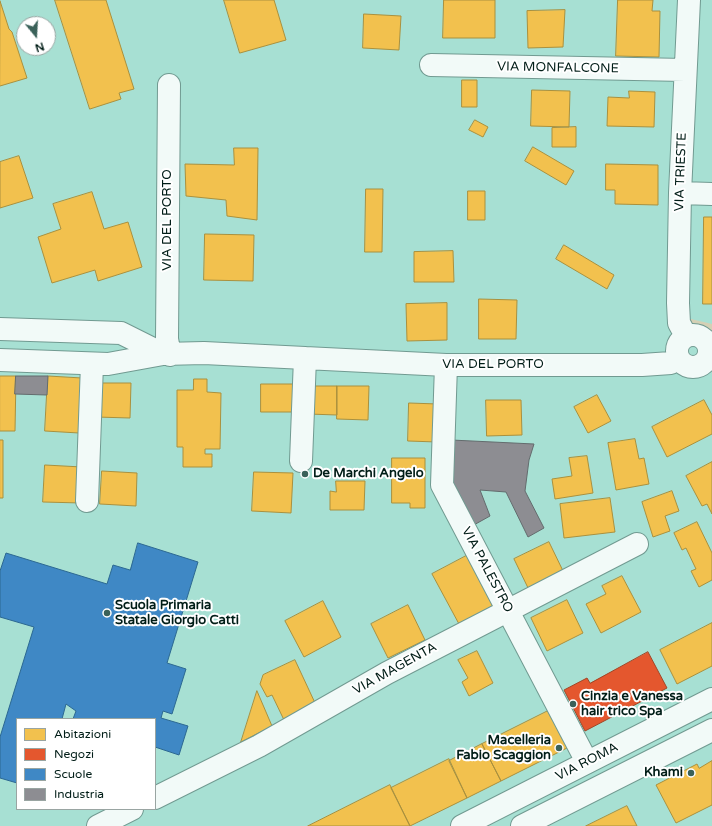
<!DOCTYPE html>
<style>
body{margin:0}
#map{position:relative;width:712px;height:826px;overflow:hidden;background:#a7e0d3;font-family:"Varela Round",sans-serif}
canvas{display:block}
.legend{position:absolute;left:16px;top:718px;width:140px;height:92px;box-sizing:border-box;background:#fff;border:1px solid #99a5a2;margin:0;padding:5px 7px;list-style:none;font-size:12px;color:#001d17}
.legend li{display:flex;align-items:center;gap:8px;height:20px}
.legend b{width:20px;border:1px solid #99a5a2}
.north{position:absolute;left:16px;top:16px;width:40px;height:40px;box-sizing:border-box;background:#fff;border:1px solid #99a5a2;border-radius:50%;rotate:162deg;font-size:11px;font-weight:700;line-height:16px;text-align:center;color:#001d17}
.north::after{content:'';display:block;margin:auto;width:14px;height:18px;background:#3a6159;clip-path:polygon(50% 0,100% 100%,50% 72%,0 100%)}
</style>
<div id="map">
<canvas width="712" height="826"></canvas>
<ul class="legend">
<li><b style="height:11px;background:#f2c14e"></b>Abitazioni</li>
<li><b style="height:11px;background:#e4572e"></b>Negozi</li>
<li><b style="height:11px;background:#3f88c5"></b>Scuole</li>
<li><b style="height:11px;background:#8d8d92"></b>Industria</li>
</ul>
<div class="north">N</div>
</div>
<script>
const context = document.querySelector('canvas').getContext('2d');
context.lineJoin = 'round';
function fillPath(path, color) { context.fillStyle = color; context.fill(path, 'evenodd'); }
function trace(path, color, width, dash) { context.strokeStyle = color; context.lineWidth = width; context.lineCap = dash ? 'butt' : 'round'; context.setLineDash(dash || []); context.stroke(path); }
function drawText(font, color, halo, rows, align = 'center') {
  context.font = font + ' "Varela Round",sans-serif'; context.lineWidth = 4; context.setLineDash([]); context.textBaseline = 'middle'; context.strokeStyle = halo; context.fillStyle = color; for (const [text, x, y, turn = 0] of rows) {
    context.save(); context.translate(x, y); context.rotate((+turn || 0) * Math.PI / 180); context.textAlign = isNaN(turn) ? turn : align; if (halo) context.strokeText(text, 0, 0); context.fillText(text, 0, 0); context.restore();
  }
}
fillPath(new Path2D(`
 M 691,319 L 712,324 L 712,336 L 702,329 L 690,328 L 687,320 Z`), '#d4d0b5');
const homes = new Path2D(`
 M 55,0 L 106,0 L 134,89 L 119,93 L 121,99 L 90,109 Z
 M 224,0 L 274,0 L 286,40 L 240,53 Z
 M 444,0 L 495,0 L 495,38 L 443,38 Z
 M 618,0 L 653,0 L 652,11 L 660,11 L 659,57 L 616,56 Z
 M 0,1 L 9,29 L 12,32 L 27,78 L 0,86 Z
 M 565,10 L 563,47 L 528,48 L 527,11 Z
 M 364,14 L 401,16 L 399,50 L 363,48 Z
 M 462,80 L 477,80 L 477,107 L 462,107 Z
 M 532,90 L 570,91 L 569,127 L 531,126 Z
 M 629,91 L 655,92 L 654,127 L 607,126 L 608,97 L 629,98 Z
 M 475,120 L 488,127 L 483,137 L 469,130 Z
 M 576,127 L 576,147 L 552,147 L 552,128 Z
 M 533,147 L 574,171 L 566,185 L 525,161 Z
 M 234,148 L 258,148 L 257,220 L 227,216 L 226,200 L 186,196 L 185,164 L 234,165 Z
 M 19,156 L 33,198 L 0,208 L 0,162 Z
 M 606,164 L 658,165 L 658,205 L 615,204 L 615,190 L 606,190 Z
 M 366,189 L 383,189 L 382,252 L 365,252 Z
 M 468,191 L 485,191 L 485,220 L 468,220 Z
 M 92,192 L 104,229 L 128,222 L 142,267 L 98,281 L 95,270 L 52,283 L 38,237 L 61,229 L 53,204 Z
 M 704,217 L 712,217 L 712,304 L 703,304 Z
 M 205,234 L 254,235 L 253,281 L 204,280 Z
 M 564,245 L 614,275 L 607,289 L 556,259 Z
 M 453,251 L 454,282 L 414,282 L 414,252 Z
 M 479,299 L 517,300 L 516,339 L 479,339 Z
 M 447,303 L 447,340 L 407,341 L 406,304 Z
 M 0,376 L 16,376 L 15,431 L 0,431 Z
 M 48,376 L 82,378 L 79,433 L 45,431 Z
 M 194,379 L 207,379 L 207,392 L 221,393 L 220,449 L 205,449 L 205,454 L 212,454 L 212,467 L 183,467 L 183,447 L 177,447 L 177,390 L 193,390 Z
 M 97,383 L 131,383 L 130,418 L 96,417 Z
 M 261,384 L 294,384 L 294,412 L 261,412 Z
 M 308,386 L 337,386 L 337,415 L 308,414 Z
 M 337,386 L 369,386 L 368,420 L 337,419 Z
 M 597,395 L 611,421 L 588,433 L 574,407 Z
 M 486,400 L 521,400 L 522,435 L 487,436 Z
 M 704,400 L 712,415 L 712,434 L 667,457 L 652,427 Z
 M 409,403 L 438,404 L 437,442 L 408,441 Z
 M 635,439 L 639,459 L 644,458 L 649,484 L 616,490 L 608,443 Z
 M 0,440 L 3,440 L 3,498 L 0,498 Z
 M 587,456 L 593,493 L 555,499 L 552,479 L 572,476 L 569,458 Z
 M 392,458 L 425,458 L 425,508 L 410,508 L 410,503 L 392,503 Z
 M 712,462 L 712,514 L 707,504 L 702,506 L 686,476 Z
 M 45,465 L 82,467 L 81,503 L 43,502 Z
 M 102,471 L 137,473 L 136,506 L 100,504 Z
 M 254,472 L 293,473 L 291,513 L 252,511 Z
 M 336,481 L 365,481 L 364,510 L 330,510 L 330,491 L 336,492 Z
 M 672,491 L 679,511 L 665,516 L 670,531 L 653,537 L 642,502 Z
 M 610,498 L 615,532 L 564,538 L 560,504 Z
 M 697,522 L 712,553 L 712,580 L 699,587 L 691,571 L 696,569 L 686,548 L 682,550 L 674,533 Z
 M 549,542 L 565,575 L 530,592 L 514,559 Z
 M 468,555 L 494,605 L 459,624 L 432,574 Z
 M 622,576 L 641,612 L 601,633 L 586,604 L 606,594 L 602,586 Z
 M 567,600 L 583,633 L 547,651 L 531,618 Z
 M 323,601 L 341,637 L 304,657 L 285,621 Z
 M 408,605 L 425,640 L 388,658 L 371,624 Z
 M 712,623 L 712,666 L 677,684 L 660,650 Z
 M 477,651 L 493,683 L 469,696 L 462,682 L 468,678 L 458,660 Z
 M 295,660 L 316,705 L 284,720 L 272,695 L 267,697 L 260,684 L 263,675 Z
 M 257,691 L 272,726 L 241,742 Z
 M 550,710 L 569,747 L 501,781 L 482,744 Z
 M 482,744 L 501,781 L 467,798 L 449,761 Z
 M 449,759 L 467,798 L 410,826 L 391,788 Z
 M 712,761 L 712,805 L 676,823 L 656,785 L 697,764 L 699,768 Z
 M 390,785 L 410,826 L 308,826 Z
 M 627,806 L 637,826 L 586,826 Z`);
fillPath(homes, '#f2c14e');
trace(homes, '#a9903e', 1);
const shops = new Path2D(`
 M 648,652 L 667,688 L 585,731 L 564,690 L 587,678 L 590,683 Z`);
fillPath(shops, '#e4572e');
trace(shops, '#a04627', 1);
const schools = new Path2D(`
 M 138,543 L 198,562 L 167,663 L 186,669 L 172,714 L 163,711 L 161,718 L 188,726 L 179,755 L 155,747 L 155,719 L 73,719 L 76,711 L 66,704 L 62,719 L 17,719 L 17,783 L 0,778 L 0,737 L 34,627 L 0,617 L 0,571 L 6,553 L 107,584 L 113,565 L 130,570 Z`);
fillPath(schools, '#3f88c5');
trace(schools, '#2c6891', 1);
const industry = new Path2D(`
 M 16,376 L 48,376 L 47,395 L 15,394 Z
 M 451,440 L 534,444 L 529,460 L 525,491 L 544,528 L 528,537 L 506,492 L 480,490 L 490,516 L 472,526 L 450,483 Z`);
fillPath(industry, '#8d8d92');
trace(industry, '#636b6d', 1);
const minor = new Path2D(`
 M 431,65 L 685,70
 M 169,85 L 167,339 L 170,355
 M 680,193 L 712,194
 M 0,329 L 121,333 L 163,354
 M677 351a16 16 0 1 1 32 0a16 16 0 1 1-32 0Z
 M 686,336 L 679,323 L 678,303 L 680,193 L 689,0
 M 0,360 L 108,364 L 163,354 L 204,353 L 446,365 L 642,365 L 671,363 L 678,357
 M 446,365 L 442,485 L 587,762
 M 301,461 L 305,358
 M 87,501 L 92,364
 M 155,798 L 259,746 L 387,673 L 637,544
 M 98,826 L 132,809`);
const secondary = new Path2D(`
 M 462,826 L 712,699
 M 522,826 L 712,730`);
trace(minor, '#719a91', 24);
trace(secondary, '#719a91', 24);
trace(minor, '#f2faf8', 22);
trace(secondary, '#f2faf8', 22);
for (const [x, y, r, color] of [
 [305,474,4,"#3a6159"],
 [107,613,4,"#3a6159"],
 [573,704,4,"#3a6159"],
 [559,748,4,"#3a6159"],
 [691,773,4,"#3a6159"]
]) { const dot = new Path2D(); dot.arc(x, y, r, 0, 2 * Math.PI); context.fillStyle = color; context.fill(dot); trace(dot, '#fff', 1.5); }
drawText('13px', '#001d17', '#fff', [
 ["VIA MONFALCONE",558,68,1],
 ["VIA TRIESTE",681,172,-88],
 ["VIA DEL PORTO",168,220,-90],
 ["VIA DEL PORTO",493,365],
 ["VIA PALESTRO",487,570,62],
 ["VIA MAGENTA",395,669,-29],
 ["VIA ROMA",587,762,-27]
]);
drawText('bold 13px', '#001d17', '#fff', [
 ["De Marchi Angelo",313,474],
 ["Scuola Primaria",115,606],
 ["Statale Giorgio Catti",115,621],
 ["Cinzia e Vanessa",581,697],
 ["hair trico Spa",581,712],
 ["Macelleria",551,741,"right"],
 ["Fabio Scaggion",551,756,"right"],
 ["Khami",683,773,"right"]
], 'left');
</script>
